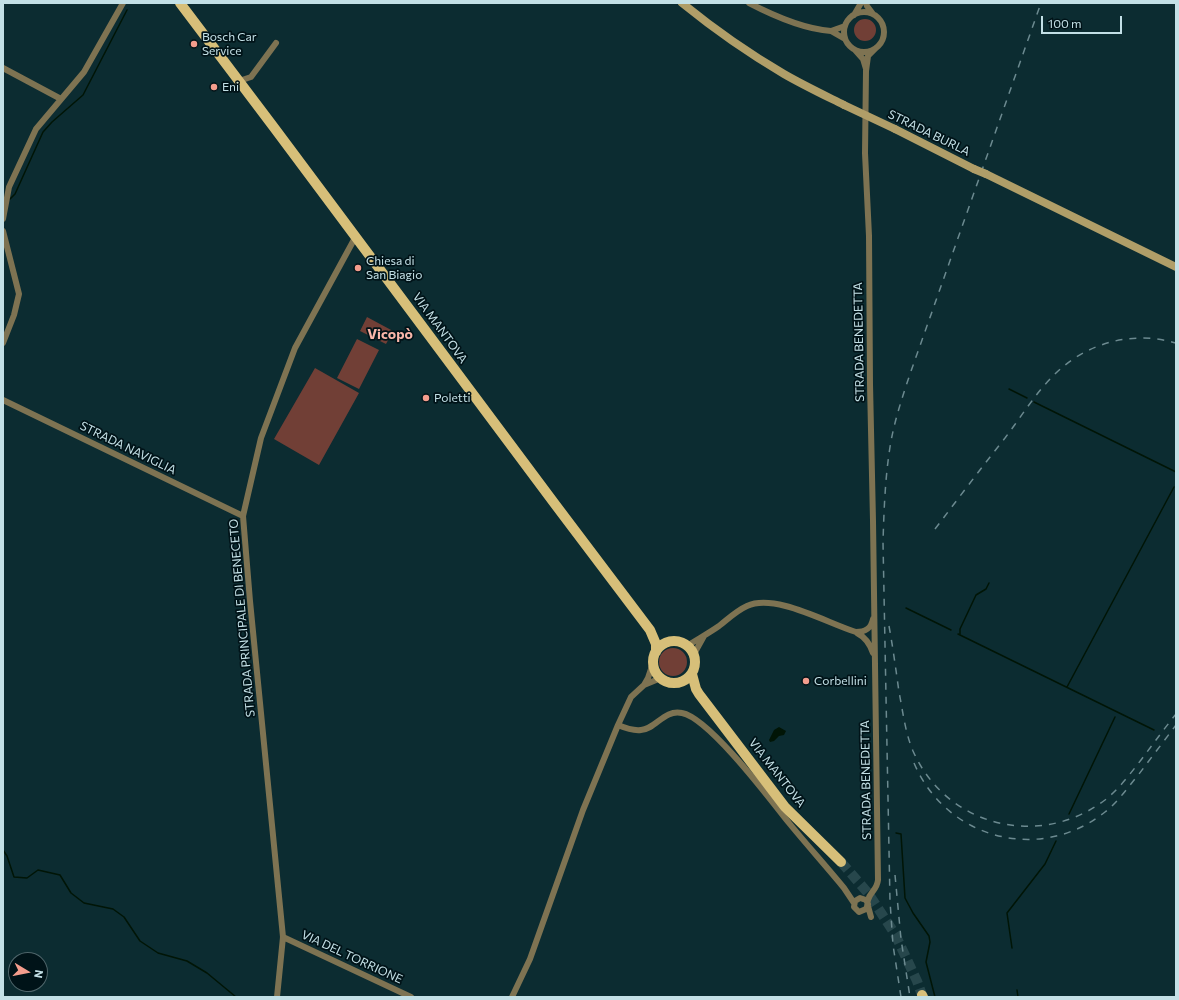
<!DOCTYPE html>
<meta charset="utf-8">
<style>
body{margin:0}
#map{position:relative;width:1179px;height:1000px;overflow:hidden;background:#0c2c31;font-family:Commissioner,sans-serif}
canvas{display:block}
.frame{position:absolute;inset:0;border:4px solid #c3e0e6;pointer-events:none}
.north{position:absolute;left:8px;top:952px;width:40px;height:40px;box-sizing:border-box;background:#001318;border:1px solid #4e656a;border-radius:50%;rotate:100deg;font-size:11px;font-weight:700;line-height:16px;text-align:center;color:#c3e0e6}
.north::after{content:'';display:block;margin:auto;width:14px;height:18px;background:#f49d8d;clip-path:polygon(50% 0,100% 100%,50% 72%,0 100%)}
.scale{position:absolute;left:1041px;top:16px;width:81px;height:18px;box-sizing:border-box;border:2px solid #c3e0e6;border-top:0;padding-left:5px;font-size:12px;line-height:14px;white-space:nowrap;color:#c3e0e6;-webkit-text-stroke:3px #001318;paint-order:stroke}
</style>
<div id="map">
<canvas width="1179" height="1000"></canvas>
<div class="frame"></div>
<div class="north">N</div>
<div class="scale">100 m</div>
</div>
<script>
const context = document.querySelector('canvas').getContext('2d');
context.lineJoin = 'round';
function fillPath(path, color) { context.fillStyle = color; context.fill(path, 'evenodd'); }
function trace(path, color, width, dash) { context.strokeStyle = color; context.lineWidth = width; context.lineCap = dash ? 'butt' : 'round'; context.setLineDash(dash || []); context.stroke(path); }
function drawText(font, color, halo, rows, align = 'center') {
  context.font = font + ' Commissioner,sans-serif'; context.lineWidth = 3.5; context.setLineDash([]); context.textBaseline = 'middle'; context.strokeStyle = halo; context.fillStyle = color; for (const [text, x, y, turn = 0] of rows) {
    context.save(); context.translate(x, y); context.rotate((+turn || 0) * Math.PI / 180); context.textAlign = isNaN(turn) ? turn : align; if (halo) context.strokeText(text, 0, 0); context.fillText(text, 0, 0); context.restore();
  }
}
fillPath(new Path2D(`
 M854 30a11 11 0 1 1 22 0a11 11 0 1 1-22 0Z
 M 367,317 L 393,331 L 386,344 L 360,331 Z
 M 357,339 L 379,350 L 359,389 L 337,378 Z
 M 315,368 L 359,393 L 319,465 L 274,439 Z
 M659 662a14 14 0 1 1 28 0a14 14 0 1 1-28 0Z`), '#713f36');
fillPath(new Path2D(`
 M 779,727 L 786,731 L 784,735 L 779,736 L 774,741 L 770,742 L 769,740 L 774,730 Z`), '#011506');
trace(new Path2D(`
 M 10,199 L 15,194 L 43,132 L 52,122 L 83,95 L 127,10
 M 3,251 L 3,252
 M 1009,389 L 1027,398
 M 1034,402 L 1176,472
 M 906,608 L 951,630
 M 958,634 L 1154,730
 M 960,634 L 960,629 L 976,595 L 986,589 L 989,583
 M 1067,687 L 1174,487
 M 1069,814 L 1115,717
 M 896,833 L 901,834 L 905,898 L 913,913 L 929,936 L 930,942 L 926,962 L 935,997
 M 3,850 L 7,856 L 14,877 L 27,878 L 38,870 L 60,875 L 71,893 L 84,903 L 113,909 L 124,917 L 140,941 L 158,953 L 187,961 L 207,973 L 236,997
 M 1012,948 L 1007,913 L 1045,864 L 1056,841
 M 1017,990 L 1018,997`), '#011506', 1.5);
trace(new Path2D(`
 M 841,862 L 868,893 L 895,934 L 917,981 L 922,995`), '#27474c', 10, [10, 5]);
trace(new Path2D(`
 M 749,3 C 774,16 803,29 831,31
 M 866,3 L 867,6 L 873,14
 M844 32a20 20 0 1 1 40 0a20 20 0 1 1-40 0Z
 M 854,15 L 861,3
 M 845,26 L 831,31 L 845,39
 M 855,50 L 863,59 L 866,69
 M 3,68 L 61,99
 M 239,81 L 251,77 L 276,43
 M 3,219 L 9,187 L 36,129 L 84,72 L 123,3
 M 3,231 L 19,294 L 14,315 L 3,343
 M 3,400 L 243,516
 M 857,633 C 865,637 870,644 873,653
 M 687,646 C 698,639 709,633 719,626 C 728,619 736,611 747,606 C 775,593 827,623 856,632 C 865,632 871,629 873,619
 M 694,654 L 704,636
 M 644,685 L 661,678
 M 618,725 C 625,728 633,731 641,730 C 656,729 664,709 682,713 C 709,718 770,799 789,823 C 807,845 826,866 844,888 L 854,903
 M 868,904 L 866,900 L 860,898 L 855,901 L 854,907 L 859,912 L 866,909 C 868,906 867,903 868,900 C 870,892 877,890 878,880 L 873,521 L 870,384 L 869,236 L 865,153 L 866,71 L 868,56 L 876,48
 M 868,906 L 871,917
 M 283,937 L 411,997
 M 277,997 L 283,937 L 250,601 L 243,516 L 261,438 L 295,348 L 356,236
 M 512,997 L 530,959 L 583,810 L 618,725 L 631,697 L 644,685 L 648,678 L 653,663`), '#7e7352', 6);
trace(new Path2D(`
 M 682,3 C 714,29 748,53 784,74 C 803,85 824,95 844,105
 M 895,129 L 974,169
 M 986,174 L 1176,267`), '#b09e68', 8);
trace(new Path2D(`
 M 180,3 C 338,211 492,422 650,630 L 656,644 L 656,652
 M653 662a21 21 0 1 1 42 0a21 21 0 1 1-42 0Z
 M 692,674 L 696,689 L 699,694 L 785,807 L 841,862
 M 922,995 L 923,997`), '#d7bf79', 10);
trace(new Path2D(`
 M 935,529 C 958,499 981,468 1005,438 C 1021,417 1035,394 1053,376 C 1085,343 1132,330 1176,343
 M 889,626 C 893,648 896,670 899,692 C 903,712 905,732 913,751 C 946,826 1039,850 1105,800 C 1119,789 1130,774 1141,760 C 1153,744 1164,729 1176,714
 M 914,763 C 946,839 1040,864 1105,812 C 1118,802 1128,787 1139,774 C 1151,758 1164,741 1176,725
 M 895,875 L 901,939 L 910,997
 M 901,997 L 893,945 L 890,901 L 883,542 C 884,510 885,479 890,447 C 894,422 902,398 910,374 L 1041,3`), '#6c8a90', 1.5, [7, 7]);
trace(new Path2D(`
 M 844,105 L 895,129
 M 974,169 L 986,174`), '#b09e68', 8);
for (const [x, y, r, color] of [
 [194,44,4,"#f49d8d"],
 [214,87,4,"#f49d8d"],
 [358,268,4,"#f49d8d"],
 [426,398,4,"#f49d8d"],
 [806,681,4,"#f49d8d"]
]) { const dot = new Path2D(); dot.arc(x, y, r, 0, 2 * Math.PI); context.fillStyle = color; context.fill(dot); trace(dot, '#001318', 1.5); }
drawText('12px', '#c3e0e6', '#001318', [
 ["Bosch Car",202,37],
 ["Service",202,51],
 ["Eni",222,87],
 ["Chiesa di",366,261],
 ["San Biagio",366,275],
 ["Poletti",434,398],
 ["Corbellini",814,681]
], 'left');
drawText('12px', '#c3e0e6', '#001318', [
 ["STRADA BURLA",929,133,26],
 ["VIA MANTOVA",440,328,54],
 ["STRADA BENEDETTA",859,342,-91],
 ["STRADA NAVIGLIA",128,448,26],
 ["STRADA PRINCIPALE DI BENECETO",242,618,-95],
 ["VIA MANTOVA",777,773,52],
 ["STRADA BENEDETTA",866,780,-91],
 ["VIA DEL TORRIONE",352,957,25]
]);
drawText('bold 14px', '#f9b7aa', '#001318', [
 ["Vicopò",390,334]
]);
</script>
